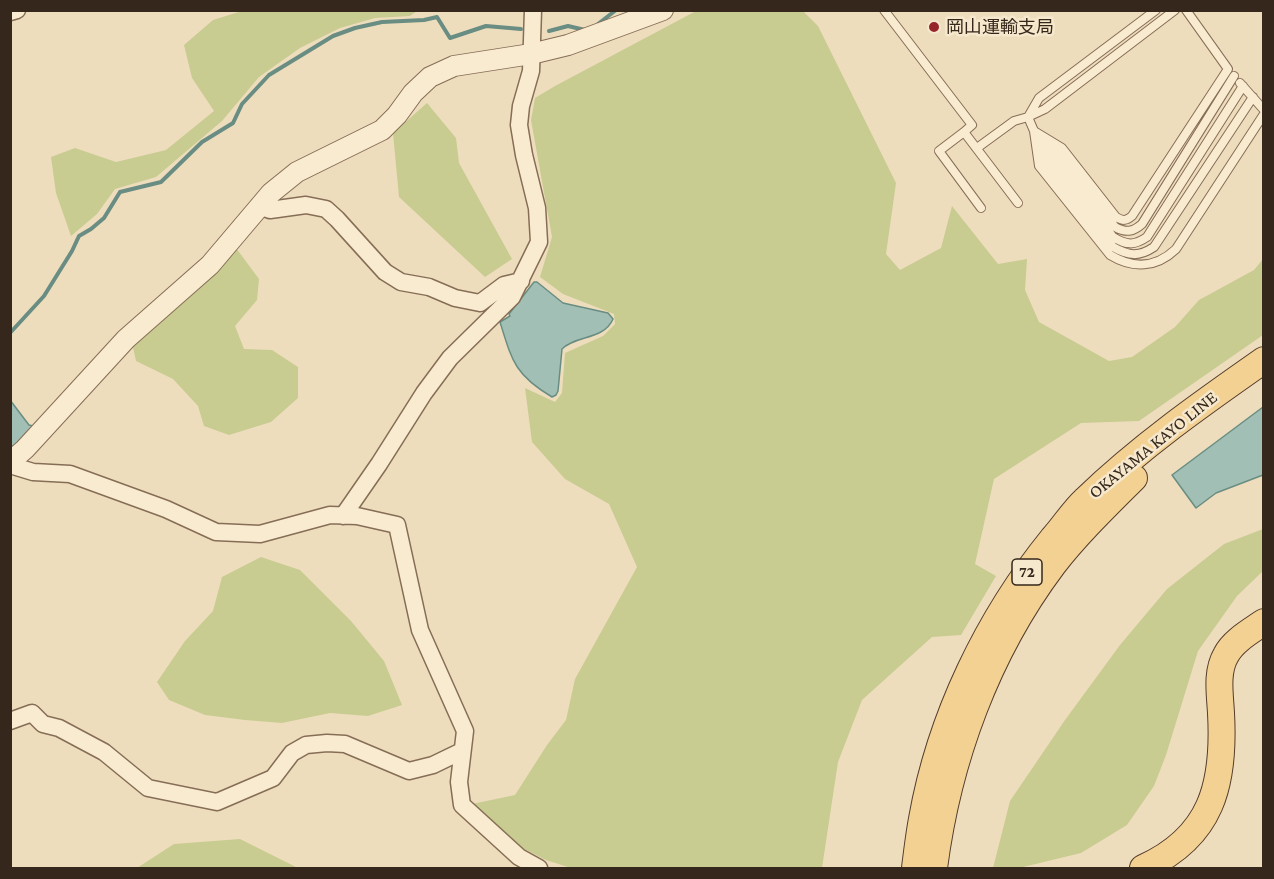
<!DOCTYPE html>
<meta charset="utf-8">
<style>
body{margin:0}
#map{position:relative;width:1274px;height:879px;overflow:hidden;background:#eeddbd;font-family:"Crimson Pro",serif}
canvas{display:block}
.frame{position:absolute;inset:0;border:12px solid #35271b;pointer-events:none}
</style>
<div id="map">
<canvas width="1274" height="879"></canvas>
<div class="frame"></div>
</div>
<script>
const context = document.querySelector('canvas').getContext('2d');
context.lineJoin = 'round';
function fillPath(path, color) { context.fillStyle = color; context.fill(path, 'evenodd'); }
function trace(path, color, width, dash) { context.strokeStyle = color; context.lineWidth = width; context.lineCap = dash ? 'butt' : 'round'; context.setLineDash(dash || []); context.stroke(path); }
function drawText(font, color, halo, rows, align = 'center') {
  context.font = font + ' "Crimson Pro","Noto Sans JP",serif'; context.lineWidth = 5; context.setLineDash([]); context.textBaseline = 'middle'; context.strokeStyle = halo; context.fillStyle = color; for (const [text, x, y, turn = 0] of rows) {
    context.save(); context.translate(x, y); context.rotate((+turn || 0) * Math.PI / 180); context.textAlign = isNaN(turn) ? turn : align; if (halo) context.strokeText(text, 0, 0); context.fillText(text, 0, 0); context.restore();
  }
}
fillPath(new Path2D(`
 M 242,11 L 417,11 L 410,16 L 375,18 L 340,28 L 300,48 L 259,77 L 222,121 L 156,177 L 115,189 L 97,214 L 71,236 L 56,193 L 51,157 L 75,148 L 116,162 L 166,150 L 214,111 L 192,78 L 184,45 L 213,20 Z
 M 696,11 L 803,11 L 818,26 L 896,183 L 886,254 L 900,270 L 941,248 L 952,206 L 998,264 L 1027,259 L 1025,290 L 1039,322 L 1109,361 L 1132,357 L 1175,327 L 1199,300 L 1254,270 L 1263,259 L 1263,335 L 1139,421 L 1081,423 L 994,479 L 975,564 L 996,576 L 961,635 L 932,637 L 862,700 L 838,762 L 822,868 L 571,868 L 546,860 L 520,847 L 472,804 L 515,795 L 547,745 L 566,720 L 575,679 L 637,567 L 609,504 L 565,479 L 532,442 L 525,388 L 555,402 L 562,393 L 565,353 L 603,336 L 615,324 L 614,314 L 563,294 L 540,277 L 552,237 L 531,120 L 535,98 L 555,86 Z
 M 427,103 L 456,138 L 459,163 L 512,259 L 485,277 L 399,197 L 393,133 Z
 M 236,248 L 259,279 L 257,300 L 235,326 L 244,349 L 272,350 L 298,367 L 298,398 L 271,422 L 229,435 L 204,426 L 198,406 L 173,379 L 136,361 L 133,347 L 200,288 Z
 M 1263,529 L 1263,571 L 1237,596 L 1198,651 L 1166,755 L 1154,786 L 1127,825 L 1081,853 L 1019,868 L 993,868 L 1010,801 L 1065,720 L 1120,645 L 1167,589 L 1224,544 Z
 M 261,557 L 300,570 L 351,621 L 384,661 L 402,705 L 368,716 L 330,713 L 282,723 L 245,720 L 205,715 L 169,700 L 157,682 L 185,641 L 213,611 L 222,577 Z
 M 240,839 L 298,868 L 137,868 L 174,844 Z`), '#c8cc91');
const water = new Path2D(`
 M 534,282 L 537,282 L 563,303 L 608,313 L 613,319 C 604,340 576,335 562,349 L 558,391 L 556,395 L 552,397 C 515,375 512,361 500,322 L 510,316 L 509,314 Z
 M 10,400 L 29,425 L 33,426 L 11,449 Z
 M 1263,407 L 1263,475 L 1216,493 L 1196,508 L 1172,475 Z`);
fillPath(water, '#a1bfb5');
trace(water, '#698d82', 1.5);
trace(new Path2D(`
 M 598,24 L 616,10
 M 549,31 L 568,26 L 585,30
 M 10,333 L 44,296 L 72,251 L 79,236 L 91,229 L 104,218 L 120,192 L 161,182 L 202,142 L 233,123 L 242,104 L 269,75 L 333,36 L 355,28 L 382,22 L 424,20 L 437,17 L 450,38 L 486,26 L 521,29`), '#698d82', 4);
const service = new Path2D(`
 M 884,10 L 972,125 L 964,132 L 1018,203
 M 1175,10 L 1045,109 L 1028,117 L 1034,131 L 1062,148 L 1116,217 C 1123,221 1126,221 1132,216 L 1228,69 L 1186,10
 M 1240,83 L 1264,110
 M 1034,131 L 1039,166 L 1110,255 C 1133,269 1156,268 1176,249 L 1264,114
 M 964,132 L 939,151 L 981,208
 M 1036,134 L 1051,158 L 1113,237 C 1126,245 1134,246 1147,237 L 1243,86
 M 1045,142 L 1057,153 L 1115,227 C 1126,233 1133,232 1142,224 L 1234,76
 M 977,148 L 1014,121 L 1028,117 L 1039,98 L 1156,10
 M 1041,151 L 1046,163 L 1113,247 C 1129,256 1139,257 1154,247 L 1253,97`);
const minor = new Path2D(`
 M 10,12 L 17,10
 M 259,206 L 270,210 L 306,205 L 326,209 L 337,219 L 385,272 L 401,282 L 429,287 L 455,298 L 480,303 L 504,285 L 521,281
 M 10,465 L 33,472 L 70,474 L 166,509 L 216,532 L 260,534 L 330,515 L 357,516 L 397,525 L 420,630 L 465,731 L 459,782 L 462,805 L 519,857 L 539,868
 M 343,516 L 379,464 L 424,393 L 450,358 L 512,297 L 539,242 L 537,208 L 524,155 L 519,125 L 521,106 L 531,71 L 533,10
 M 10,721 L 32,713 L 43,724 L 59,728 L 104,752 L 148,788 L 217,802 L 273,778 L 292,753 L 306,745 L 327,743 L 345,744 L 409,771 L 433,765 L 462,751`);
const tertiary = new Path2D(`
 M 10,462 L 25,449 L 126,339 L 210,265 L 271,193 L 297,172 L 382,130 L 397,115 L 413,93 L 430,77 L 454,66 L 531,54 L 568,45 L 663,10`);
const primary = new Path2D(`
 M 915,868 C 917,852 919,835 922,819 C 940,717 988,618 1053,538 C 1064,526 1073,511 1085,500 C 1140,447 1201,404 1264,360
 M 934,868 C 948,760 987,653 1053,565 C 1077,534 1106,506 1134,478
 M 1143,868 C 1212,837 1225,784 1221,713 C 1220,694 1216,672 1226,655 C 1233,641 1251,631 1264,622`);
trace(service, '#866d56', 10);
trace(minor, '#866d56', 19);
trace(tertiary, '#866d56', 22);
trace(primary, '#533c2b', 28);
trace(service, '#f9ebd0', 8);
trace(minor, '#f9ebd0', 16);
trace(tertiary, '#f9ebd0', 20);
trace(primary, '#f3d193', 26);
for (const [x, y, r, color] of [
 [934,27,6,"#96252c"]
]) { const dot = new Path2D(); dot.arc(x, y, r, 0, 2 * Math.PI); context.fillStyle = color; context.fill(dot); trace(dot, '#f6e8cd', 2); }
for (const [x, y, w] of [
 [1027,572,30]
]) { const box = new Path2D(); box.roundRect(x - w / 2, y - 13, w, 26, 4.5); context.fillStyle = '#f6e8cd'; context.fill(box); trace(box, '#35271b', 1.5); }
drawText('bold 16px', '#35271b', null, [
 ["72",1027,572]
]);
drawText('18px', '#35271b', '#f6e8cd', [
 ["岡山運輸支局",946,27]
], 'left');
drawText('18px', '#35271b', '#f6e8cd', [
 ["OKAYAMA KAYO LINE",1153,445,-39]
]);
</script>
